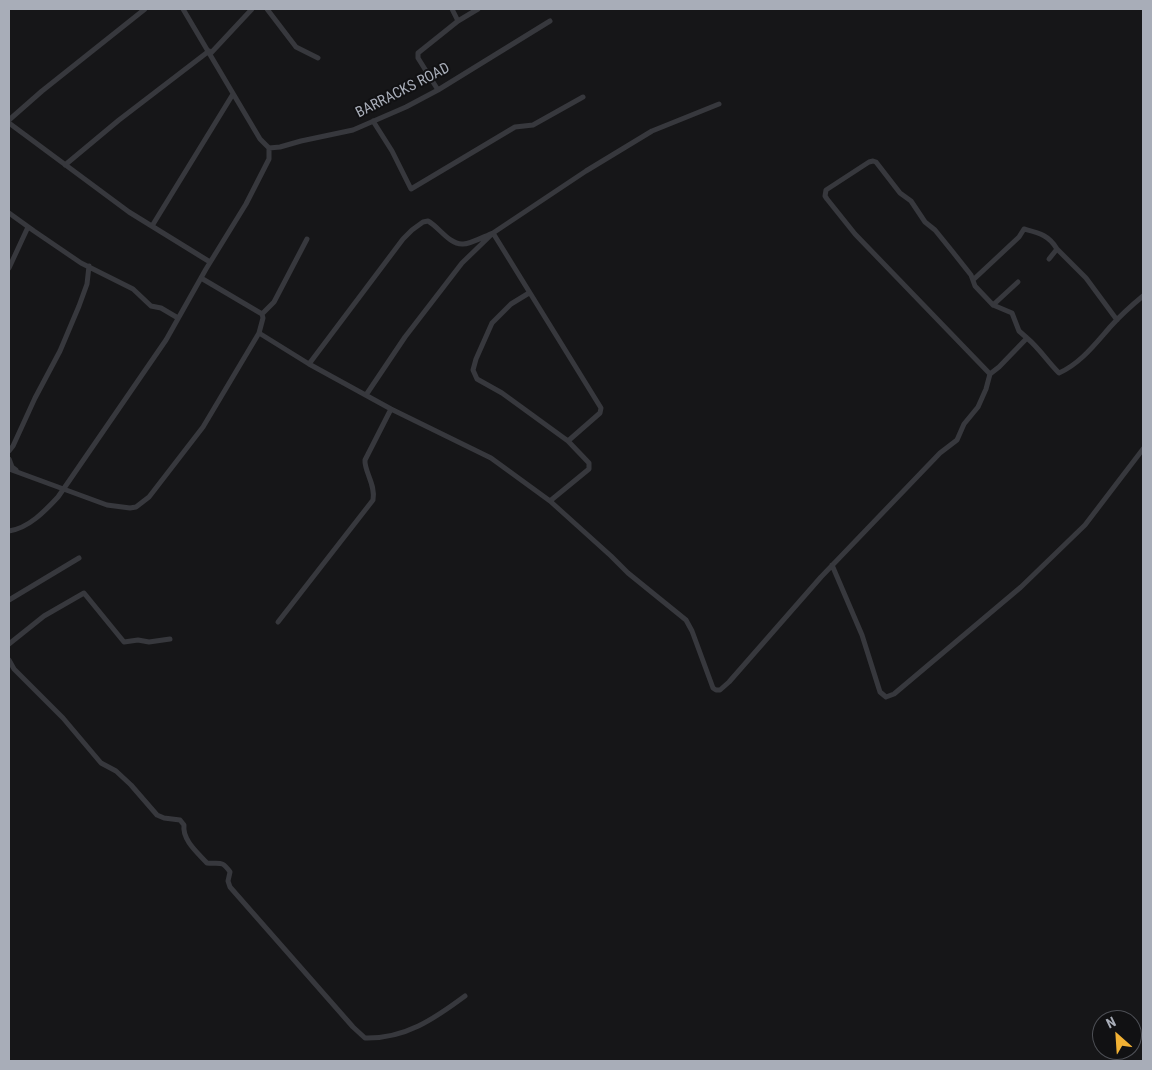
<!DOCTYPE html>
<style>
body{margin:0}
#map{position:relative;width:1152px;height:1070px;overflow:hidden;background:#161618;font-family:"Roboto Condensed",sans-serif}
canvas{display:block}
.frame{position:absolute;inset:0;border:10px solid #a8adb8;pointer-events:none}
.north{position:absolute;left:1092px;top:1010px;width:50px;height:50px;box-sizing:border-box;background:#111113;border:1px solid #4d4f55;border-radius:50%;rotate:334deg;font-size:14px;font-weight:700;line-height:20px;text-align:center;color:#a8adb8}
.north::after{content:'';display:block;margin:auto;width:18px;height:22px;background:#f2b134;clip-path:polygon(50% 0,100% 100%,50% 72%,0 100%)}
</style>
<div id="map">
<canvas width="1152" height="1070"></canvas>
<div class="frame"></div>
<div class="north">N</div>
</div>
<script>
const context = document.querySelector('canvas').getContext('2d');
context.lineJoin = 'round';
function trace(path, color, width, dash) { context.strokeStyle = color; context.lineWidth = width; context.lineCap = dash ? 'butt' : 'round'; context.setLineDash(dash || []); context.stroke(path); }
function drawText(font, color, halo, rows, align = 'center') {
  context.font = font + ' "Roboto Condensed",sans-serif'; context.lineWidth = 4; context.setLineDash([]); context.textBaseline = 'middle'; context.strokeStyle = halo; context.fillStyle = color; for (const [text, x, y, turn = 0] of rows) {
    context.save(); context.translate(x, y); context.rotate((+turn || 0) * Math.PI / 180); context.textAlign = isNaN(turn) ? turn : align; if (halo) context.strokeText(text, 0, 0); context.fillText(text, 0, 0); context.restore();
  }
}
trace(new Path2D(`
 M 183,9 L 260,139 L 269,148 L 280,147 L 301,141 L 353,130 L 406,107 L 438,90 L 550,21
 M 267,9 L 296,47 L 318,58
 M 452,9 L 458,21
 M 210,54 L 252,9
 M 438,90 L 418,58 L 418,53 L 458,21 L 478,9
 M 9,120 L 42,91 L 145,9
 M 373,121 L 392,151 L 411,189 L 515,127 L 533,125 L 583,97
 M 9,123 L 129,212 L 210,262
 M 65,165 L 119,120 L 209,51
 M 9,213 L 34,231 L 81,263 L 133,289 L 151,306 L 161,308 L 178,318
 M 152,226 L 233,94
 M 1057,249 L 1086,278 L 1117,320
 M 9,268 L 28,227
 M 201,278 L 262,314 L 263,318 L 259,333 L 309,364 L 391,409 L 491,458 L 550,501 L 611,556 L 628,573 L 686,620 L 692,631 L 713,688 L 716,690 L 720,690 L 729,682 L 821,577 L 940,453 L 957,440 L 964,424 L 978,407 L 986,389 L 990,374 L 999,367 L 1027,338 L 1019,331 L 1012,313 L 993,305 L 975,286 L 971,275 L 952,251 L 935,230 L 925,222 L 911,201 L 900,193 L 876,162 L 873,161 L 869,162 L 826,190 L 825,196 L 827,199 L 855,234 L 990,374
 M 973,280 L 1019,237 L 1024,229 C 1039,233 1049,235 1057,249 L 1049,259
 M 529,293 L 511,304 L 492,323 L 476,359 L 473,370 L 477,379 L 502,393 L 568,441 L 589,463 L 589,469 L 550,501
 M 993,305 L 1018,282
 M 262,314 L 274,302 L 307,239
 M 1027,338 C 1040,349 1047,361 1059,373 C 1081,363 1095,344 1111,326 C 1121,315 1132,305 1143,296
 M 309,364 L 403,239 L 412,230 L 423,222 L 428,221 C 439,227 449,244 462,244 C 469,245 485,236 493,233 L 601,408 L 600,413 L 568,441
 M 366,395 L 405,337 L 462,263 L 493,233 L 586,171 L 652,131 L 719,104
 M 9,451 L 13,446 L 35,398 L 60,351 L 79,306 L 87,284 L 89,266
 M 9,459 L 12,467 L 16,470
 M 9,469 L 107,505 L 130,508 L 136,507 L 149,497 L 203,427 L 259,333
 M 9,531 C 29,528 45,511 58,497 L 166,340 L 206,269 L 246,204 L 269,159 L 269,148
 M 832,565 L 862,635 L 880,692 L 886,697 L 894,694 L 1021,587 L 1085,525 L 1143,449
 M 9,600 L 79,558
 M 278,622 L 373,500 C 376,485 364,471 365,460 L 391,409
 M 9,644 L 44,616 L 84,593 L 124,642 L 138,640 L 149,642 L 170,639
 M 9,660 L 14,669 L 63,718 L 101,763 L 116,771 L 131,785 L 157,815 L 164,818 L 180,820 L 184,825 C 182,840 198,853 207,863 C 220,864 222,860 230,872 L 228,881 L 230,887 L 353,1027 L 365,1038 C 405,1039 434,1019 465,996`), '#37383d', 5);
drawText('15px', '#a8adb8', '#111113', [
 ["BARRACKS ROAD",403,91,-27]
]);
</script>
